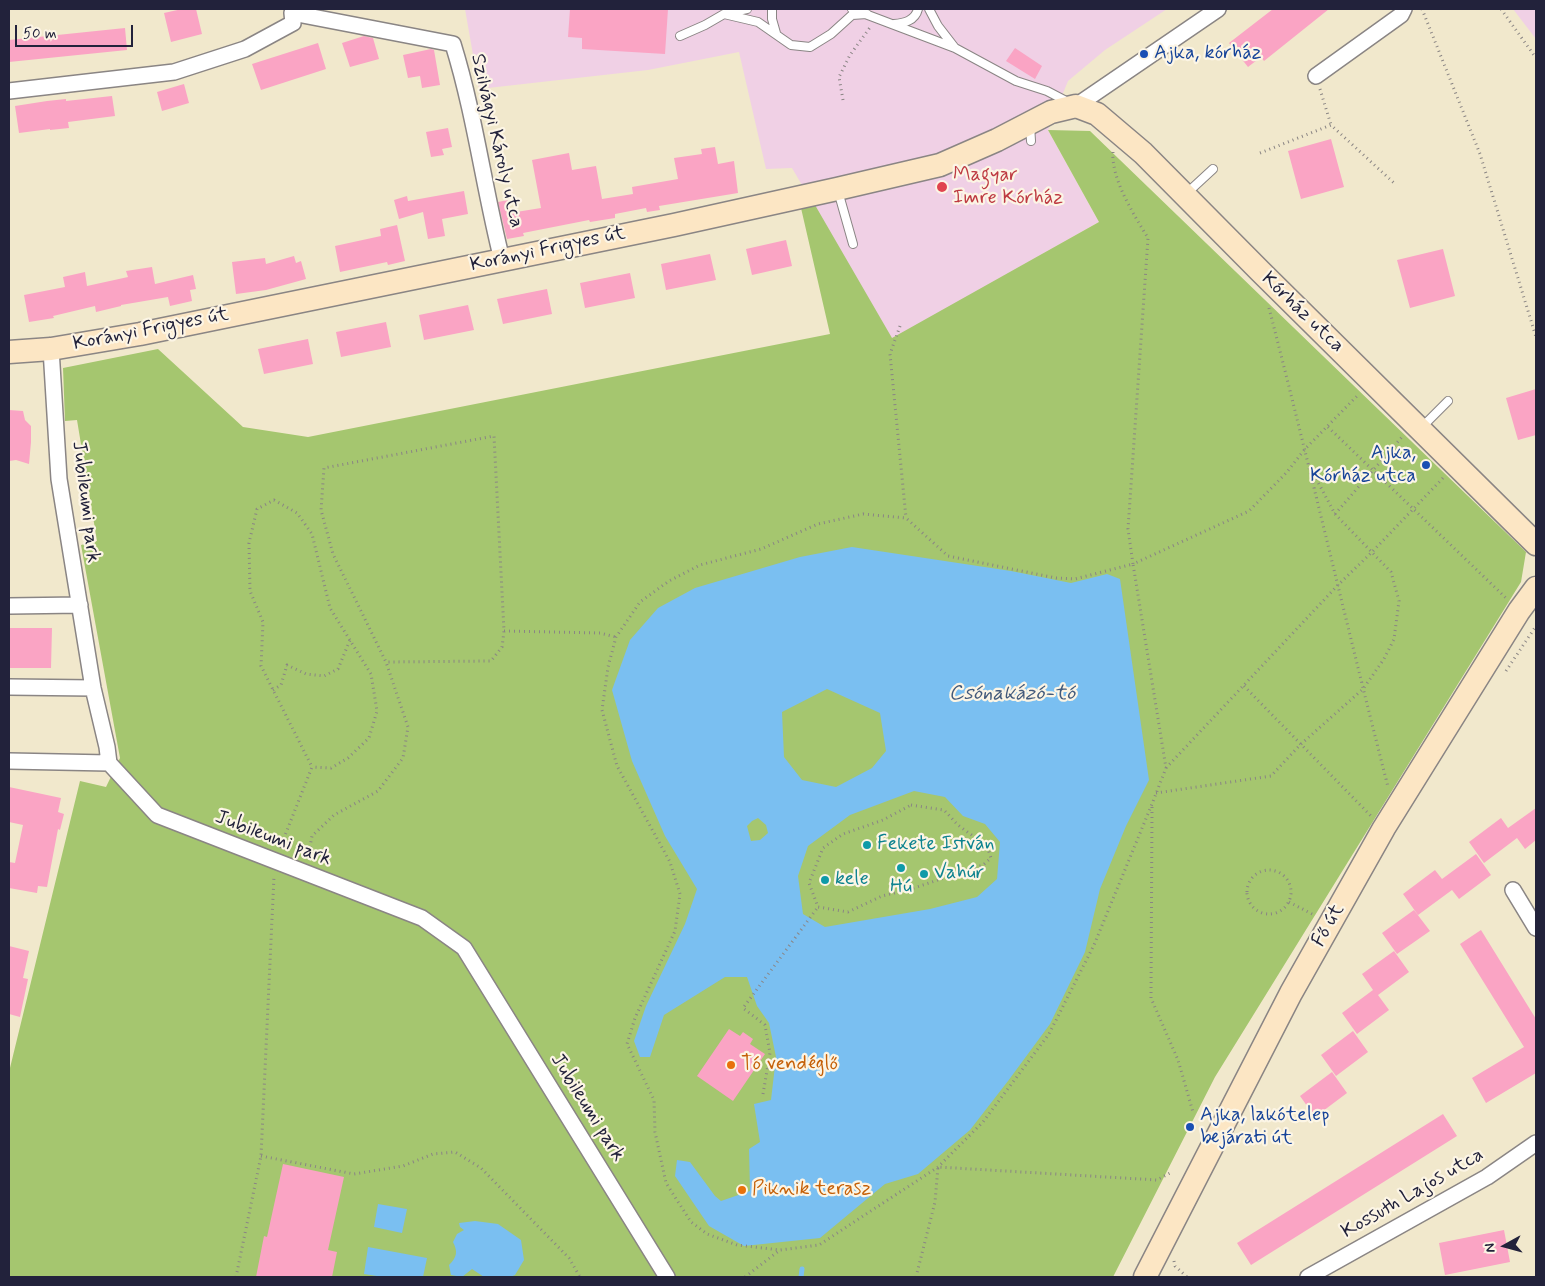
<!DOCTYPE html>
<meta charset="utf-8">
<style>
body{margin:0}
#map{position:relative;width:1545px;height:1286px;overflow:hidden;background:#f1e8cc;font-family:Mynerve,sans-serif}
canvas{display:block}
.frame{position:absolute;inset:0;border:10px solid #22223b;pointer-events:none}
.north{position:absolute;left:1480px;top:1221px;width:50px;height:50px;-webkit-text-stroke:4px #fcf5e5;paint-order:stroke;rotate:263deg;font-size:14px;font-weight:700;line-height:20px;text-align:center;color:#22223b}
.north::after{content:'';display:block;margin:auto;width:18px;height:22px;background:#22223b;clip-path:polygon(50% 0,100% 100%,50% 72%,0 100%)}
.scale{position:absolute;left:15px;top:25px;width:118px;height:22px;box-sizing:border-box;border:2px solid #22223b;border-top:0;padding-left:6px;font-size:15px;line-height:18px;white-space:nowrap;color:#22223b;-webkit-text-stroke:4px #fcf5e5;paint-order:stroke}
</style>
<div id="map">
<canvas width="1545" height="1286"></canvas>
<div class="frame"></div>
<div class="north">N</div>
<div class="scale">50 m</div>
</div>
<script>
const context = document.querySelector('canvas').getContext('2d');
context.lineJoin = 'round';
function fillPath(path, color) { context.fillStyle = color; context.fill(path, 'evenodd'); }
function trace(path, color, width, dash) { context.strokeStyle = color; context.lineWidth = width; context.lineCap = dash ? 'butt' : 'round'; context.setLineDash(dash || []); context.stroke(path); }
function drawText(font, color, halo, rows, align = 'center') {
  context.font = font + ' Mynerve,sans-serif'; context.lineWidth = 4.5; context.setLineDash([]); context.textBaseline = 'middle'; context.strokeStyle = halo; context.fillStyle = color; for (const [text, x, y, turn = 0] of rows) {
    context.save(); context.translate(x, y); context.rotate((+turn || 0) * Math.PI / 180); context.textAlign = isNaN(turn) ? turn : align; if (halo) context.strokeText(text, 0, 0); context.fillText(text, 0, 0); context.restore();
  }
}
fillPath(new Path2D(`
 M 465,9 L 1167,9 L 1105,50 L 1068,81 L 1048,130 L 1099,222 L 892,339 L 792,168 L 766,169 L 739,52 L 648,70 L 479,89 Z
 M 1513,9 L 1536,9 L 1536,39 Z`), '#f0d0e5');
fillPath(new Path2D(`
 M 1048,130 L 1090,131 L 1526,552 L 1521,582 L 1215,1077 L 1113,1277 L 9,1277 L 9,1072 L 80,781 L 106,787 L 120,758 L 81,545 L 97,541 L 77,420 L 65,421 L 63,368 L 158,349 L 243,427 L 308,437 L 830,334 L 801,208 L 815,205 L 892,338 L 1099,222 Z`), '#a5c66f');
fillPath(new Path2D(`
 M 852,547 L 1011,571 L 1071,583 L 1107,574 L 1120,579 L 1149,780 L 1126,826 L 1100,889 L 1085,952 L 1050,1024 L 1008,1081 L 970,1130 L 918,1174 L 885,1184 L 820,1238 L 744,1246 L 709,1226 L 675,1176 L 677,1160 L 690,1162 L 715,1196 L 721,1201 L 750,1191 L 749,1149 L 760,1142 L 754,1104 L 771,1100 L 776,1057 L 769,1023 L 757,1006 L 747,977 L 725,977 L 664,1015 L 650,1057 L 640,1057 L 634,1041 L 646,1006 L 685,924 L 697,889 L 665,836 L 632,761 L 612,690 L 630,640 L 658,608 L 695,588 L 800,557 ZM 827,689 L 880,713 L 886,751 L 872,768 L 836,787 L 802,780 L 784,757 L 782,712 ZM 914,791 L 945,797 L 963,816 L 985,824 L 1000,842 L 997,879 L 977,897 L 930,909 L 825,927 L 803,914 L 798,876 L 808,846 L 850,815 ZM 758,818 L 766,825 L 768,833 L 760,840 L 751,841 L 747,826 L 752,821 Z
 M 378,1204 L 407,1209 L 402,1233 L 374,1227 Z
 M 475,1221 L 498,1224 L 521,1240 L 524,1260 L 515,1275 L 510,1277 L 484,1277 L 472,1269 L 462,1277 L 451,1275 L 449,1265 C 457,1257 458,1252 453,1242 L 457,1234 L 464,1230 L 460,1227 L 459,1223 Z
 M 368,1247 L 427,1258 L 423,1277 L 383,1277 L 364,1274 Z`), '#7abff1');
trace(new Path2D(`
 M 801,1277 L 802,1269`), '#7abff1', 5);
fillPath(new Path2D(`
 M 182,9 L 196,9 L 202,34 L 171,42 L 164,13 Z
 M 570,9 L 668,9 L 665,54 L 582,49 L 582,38 L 568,37 Z
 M 1273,9 L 1329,9 L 1264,61 L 1261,57 L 1248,67 L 1229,43 Z
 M 125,28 L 127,50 L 9,62 L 9,40 Z
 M 364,36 L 373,38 L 379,59 L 350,67 L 342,43 Z
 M 318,43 L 326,69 L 261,90 L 252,64 Z
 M 1015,48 L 1042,66 L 1035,79 L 1006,61 Z
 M 431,49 L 434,50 L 440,85 L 422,88 L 420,76 L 408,78 L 403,55 Z
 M 184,84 L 189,103 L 162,111 L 157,92 Z
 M 112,96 L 115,116 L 68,122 L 69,128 L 50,130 L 50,129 L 19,133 L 15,106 L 47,101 L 66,99 L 66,101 Z
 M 448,128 L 452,147 L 442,149 L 444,155 L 431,157 L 426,132 Z
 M 1331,139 L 1344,187 L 1301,199 L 1288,151 Z
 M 715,147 L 718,164 L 734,161 L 738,193 L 659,206 L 660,210 L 647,212 L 646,208 L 615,214 L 615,218 L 590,222 L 589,220 L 523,233 L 524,236 L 507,239 L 498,202 L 508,200 L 510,213 L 541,208 L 532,160 L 569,153 L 572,170 L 596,166 L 602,199 L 633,194 L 632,187 L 678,179 L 674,158 L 702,154 L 701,149 Z
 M 464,191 L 468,214 L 442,219 L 445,236 L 428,239 L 423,212 L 399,219 L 394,200 L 407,196 L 408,201 Z
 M 397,225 L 405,261 L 388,265 L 387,262 L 340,272 L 335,246 L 381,236 L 380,229 Z
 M 786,240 L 792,266 L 752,275 L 746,249 Z
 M 1443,249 L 1455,296 L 1410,308 L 1397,260 Z
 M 710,254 L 716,280 L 666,290 L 661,264 Z
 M 294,256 L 296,263 L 301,261 L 306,279 L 266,290 L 236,294 L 232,262 L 265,258 L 266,264 Z
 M 152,267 L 155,284 L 193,275 L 196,289 L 190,290 L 192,301 L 170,306 L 168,297 L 121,305 L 121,306 L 96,312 L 95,306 L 53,316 L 54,318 L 29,322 L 24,295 L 65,287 L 63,277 L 85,272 L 87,286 L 128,277 L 126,271 Z
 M 630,273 L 635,298 L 585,308 L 580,283 Z
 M 547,289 L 552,314 L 503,324 L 497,299 Z
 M 468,305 L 474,330 L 424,340 L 419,315 Z
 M 386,322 L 391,347 L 341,357 L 336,332 Z
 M 308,339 L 313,364 L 264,374 L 258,349 Z
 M 1536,389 L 1536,435 L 1518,440 L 1506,398 Z
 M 9,410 L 23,411 L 25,420 L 31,426 L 31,442 L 29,464 L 16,460 L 9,461 Z
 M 9,628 L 52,628 L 51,668 L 9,668 Z
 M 9,787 L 61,798 L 58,812 L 64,814 L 60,830 L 58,829 L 47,887 L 38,886 L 37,893 L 9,888 L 9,862 L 15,863 L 23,825 L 9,822 Z
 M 1536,808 L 1536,840 L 1525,849 L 1517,838 L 1484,863 L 1469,842 L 1501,818 L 1508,828 Z
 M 1476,854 L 1491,875 L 1459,899 L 1452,890 L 1418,915 L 1403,894 L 1435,870 L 1442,879 Z
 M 1414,910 L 1430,931 L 1397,954 L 1382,933 Z
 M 1481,930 L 1536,1019 L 1536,1073 L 1486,1103 L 1472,1078 L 1524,1047 L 1460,944 Z
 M 9,946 L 29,951 L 23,978 L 28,979 L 20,1017 L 9,1014 Z
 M 1394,951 L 1409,972 L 1378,995 L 1389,1010 L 1357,1034 L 1342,1013 L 1373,990 L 1362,974 Z
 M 729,1029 L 740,1036 L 743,1032 L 753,1039 L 750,1044 L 765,1054 L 733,1101 L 697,1076 Z
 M 1353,1031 L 1368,1052 L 1336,1076 L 1321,1055 Z
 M 1332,1072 L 1347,1093 L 1315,1117 L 1300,1096 Z
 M 1443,1114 L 1457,1136 L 1251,1265 L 1237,1243 Z
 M 283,1164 L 344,1177 L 328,1250 L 337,1252 L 332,1277 L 256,1277 L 264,1236 L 267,1237 Z
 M 1504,1230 L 1510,1262 L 1445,1275 L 1439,1243 Z`), '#faa4c4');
const lane = new Path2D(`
 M 772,9 L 772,19 L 776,33
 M 852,9 L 955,48
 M 929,9 L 938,26 L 955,48 L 1016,81 L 1047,91 L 1068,102
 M 724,14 L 758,22 L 791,45 L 810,47 L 831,34 L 852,15 L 867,14
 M 894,24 C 904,23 915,21 918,9
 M 680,36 L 705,25 L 724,14 L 747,9
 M 1030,125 L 1031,141
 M 838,191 L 853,244
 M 1187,193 L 1213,169
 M 1421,428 L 1448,401`);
const street = new Path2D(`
 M 292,13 L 453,44 C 475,115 484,189 502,260
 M 1316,76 L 1401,15 L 1404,9
 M 9,91 L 174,72 L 245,49 L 293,23 L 292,13 L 296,9
 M 1076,106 L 1218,9
 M 51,349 L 59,479 L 93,688 L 107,747 L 109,763 L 157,815 L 422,918 L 464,948 L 667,1277
 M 9,606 L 80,605
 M 9,687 L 93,688
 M 9,761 L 109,763
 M 1513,890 L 1536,928
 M 1308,1277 L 1487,1177 L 1536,1143`);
const secondary = new Path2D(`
 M 9,352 L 51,349 L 140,334 L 674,225 L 837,189 L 940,165 L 997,140 L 1051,112 L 1076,106 L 1097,114 L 1143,153 L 1260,271 L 1536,544
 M 1145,1277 L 1291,993 L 1384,828 L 1519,611 L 1536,588`);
trace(lane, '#8a8584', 10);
trace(street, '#8a8584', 18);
trace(secondary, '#8a8584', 25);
trace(new Path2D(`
 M 1422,9 L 1480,154 L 1536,337
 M 1501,9 L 1536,58
 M 1320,89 L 1331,125
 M 843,100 L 839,77 L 850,55 L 871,26
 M 1113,152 C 1111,179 1134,215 1148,238 L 1128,529 L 1133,564 L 1249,511 L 1287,472 L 1305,449 L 1359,394
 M 1260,153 L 1331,125 L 1394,183
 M 1269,308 C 1310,467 1347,627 1388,787
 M 900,326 L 890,354 L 906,518
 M 1328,427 L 1506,598
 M 863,514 L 906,518 L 948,556 L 1056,578 L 1075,579 L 1133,564 L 1166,768 L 1152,804 L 1094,945 L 1049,1034 L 983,1122 L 938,1167 L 819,1245 L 780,1250 L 737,1245 L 707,1234 L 691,1222 L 666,1183 L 655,1132 L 654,1100 L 627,1044 L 635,1018 L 675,931 L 680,894 L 670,862 L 617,766 L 602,710 L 608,667 L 616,637 L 640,602 L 669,581 L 700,565 L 761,549 L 818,524 Z
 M 1335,514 L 1402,437
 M 504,631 L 600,633 L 616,637
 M 1506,671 L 1536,626
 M 1244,686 L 1371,816
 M 273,690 L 281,685 L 287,665 L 306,674 L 324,676 L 338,669 L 350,640
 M 1166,768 L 1338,585 L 1372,552 L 1443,478
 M 1156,793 L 1271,776 L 1300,745 L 1363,689 L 1384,659 L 1394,639 L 1399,601 L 1391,572 L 1335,514 L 1312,471
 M 911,805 L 944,810 L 958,825 L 977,839 L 988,849 L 991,858 L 983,865 L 911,889 L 882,896 L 848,912 L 818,907 L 809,883 L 823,848 L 843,834 L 883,820 Z
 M 1152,807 L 1151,998 L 1178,1060 L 1193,1112
 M 280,848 L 312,767 L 261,666 L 263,622 L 250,591 L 249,543 L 257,509 L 274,500 L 297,513 L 312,534 L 330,608 L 371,674 L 377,711 L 369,738 L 348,758 L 331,768 L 312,767
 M 308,857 L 312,836 L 334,815 L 378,791 L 403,758 L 408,727 L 386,662 L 333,554 L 321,510 L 324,468 L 494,436 L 504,631 L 502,647 L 491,661 L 386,662
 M1247 892a22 22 0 1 1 44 0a22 22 0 1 1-44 0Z
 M 1289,902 L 1314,915
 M 763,1094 L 770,1053 L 765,1025 L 743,1008 L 818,907
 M 261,1156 L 354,1174 L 403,1166 L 433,1154 L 455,1152 L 481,1168 L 569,1258 L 580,1277
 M 1174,1261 L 1175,1266 L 1187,1277
 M 236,1277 L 261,1156 L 274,876
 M 745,1277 L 780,1250
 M 916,1277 L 935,1202 L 938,1167 L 1157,1180 L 1170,1173`), '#8a8584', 3, [1, 4]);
trace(lane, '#fff', 8);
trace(street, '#fff', 15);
trace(secondary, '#fce6c4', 22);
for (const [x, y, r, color] of [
 [1144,54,5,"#1a4fb4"],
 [942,187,6,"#e0444e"],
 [1426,465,5,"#1a4fb4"],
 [867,845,5,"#0f9aa8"],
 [901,868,5,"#0f9aa8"],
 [924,874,5,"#0f9aa8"],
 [825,880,5,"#0f9aa8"],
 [731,1065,5,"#e8710a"],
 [1190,1127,5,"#1a4fb4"],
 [742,1190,5,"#e8710a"]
]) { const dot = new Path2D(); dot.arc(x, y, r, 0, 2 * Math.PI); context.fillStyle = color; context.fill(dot); trace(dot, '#fcf5e5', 2); }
drawText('20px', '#164399', '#fcf5e5', [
 ["Ajka, kórház",1154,54],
 ["Ajka,",1416,454,"right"],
 ["Kórház utca",1416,477,"right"],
 ["Ajka, lakótelep",1200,1116],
 ["bejárati út",1200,1139]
], 'left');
drawText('20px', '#22223b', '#fcf5e5', [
 ["Szilvágyi Károly utca",496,141,77],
 ["Korányi Frigyes út",548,250,-12],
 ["Kórház utca",1302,313,44],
 ["Korányi Frigyes út",151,330,-11],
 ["Jubileumi park",85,502,83],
 ["Jubileumi park",273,839,21],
 ["Fő út",1329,926,-61],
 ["Jubileumi park",587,1108,58],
 ["Kossuth Lajos utca",1413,1194,-30]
]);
drawText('20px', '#be3a42', '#fcf5e5', [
 ["Magyar",953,176],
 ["Imre Kórház",953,199]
], 'left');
drawText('20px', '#0d838f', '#fcf5e5', [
 ["Fekete István",877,845],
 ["Vahúr",934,874],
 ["kele",835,880],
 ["Hú",901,888,"center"]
], 'left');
drawText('20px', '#c56008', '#fcf5e5', [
 ["Tó vendéglő",741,1065],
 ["Piknik terasz",752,1190]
], 'left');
drawText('italic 21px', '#41597b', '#fcf5e5', [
 ["Csónakázó-tó",1012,695]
]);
</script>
